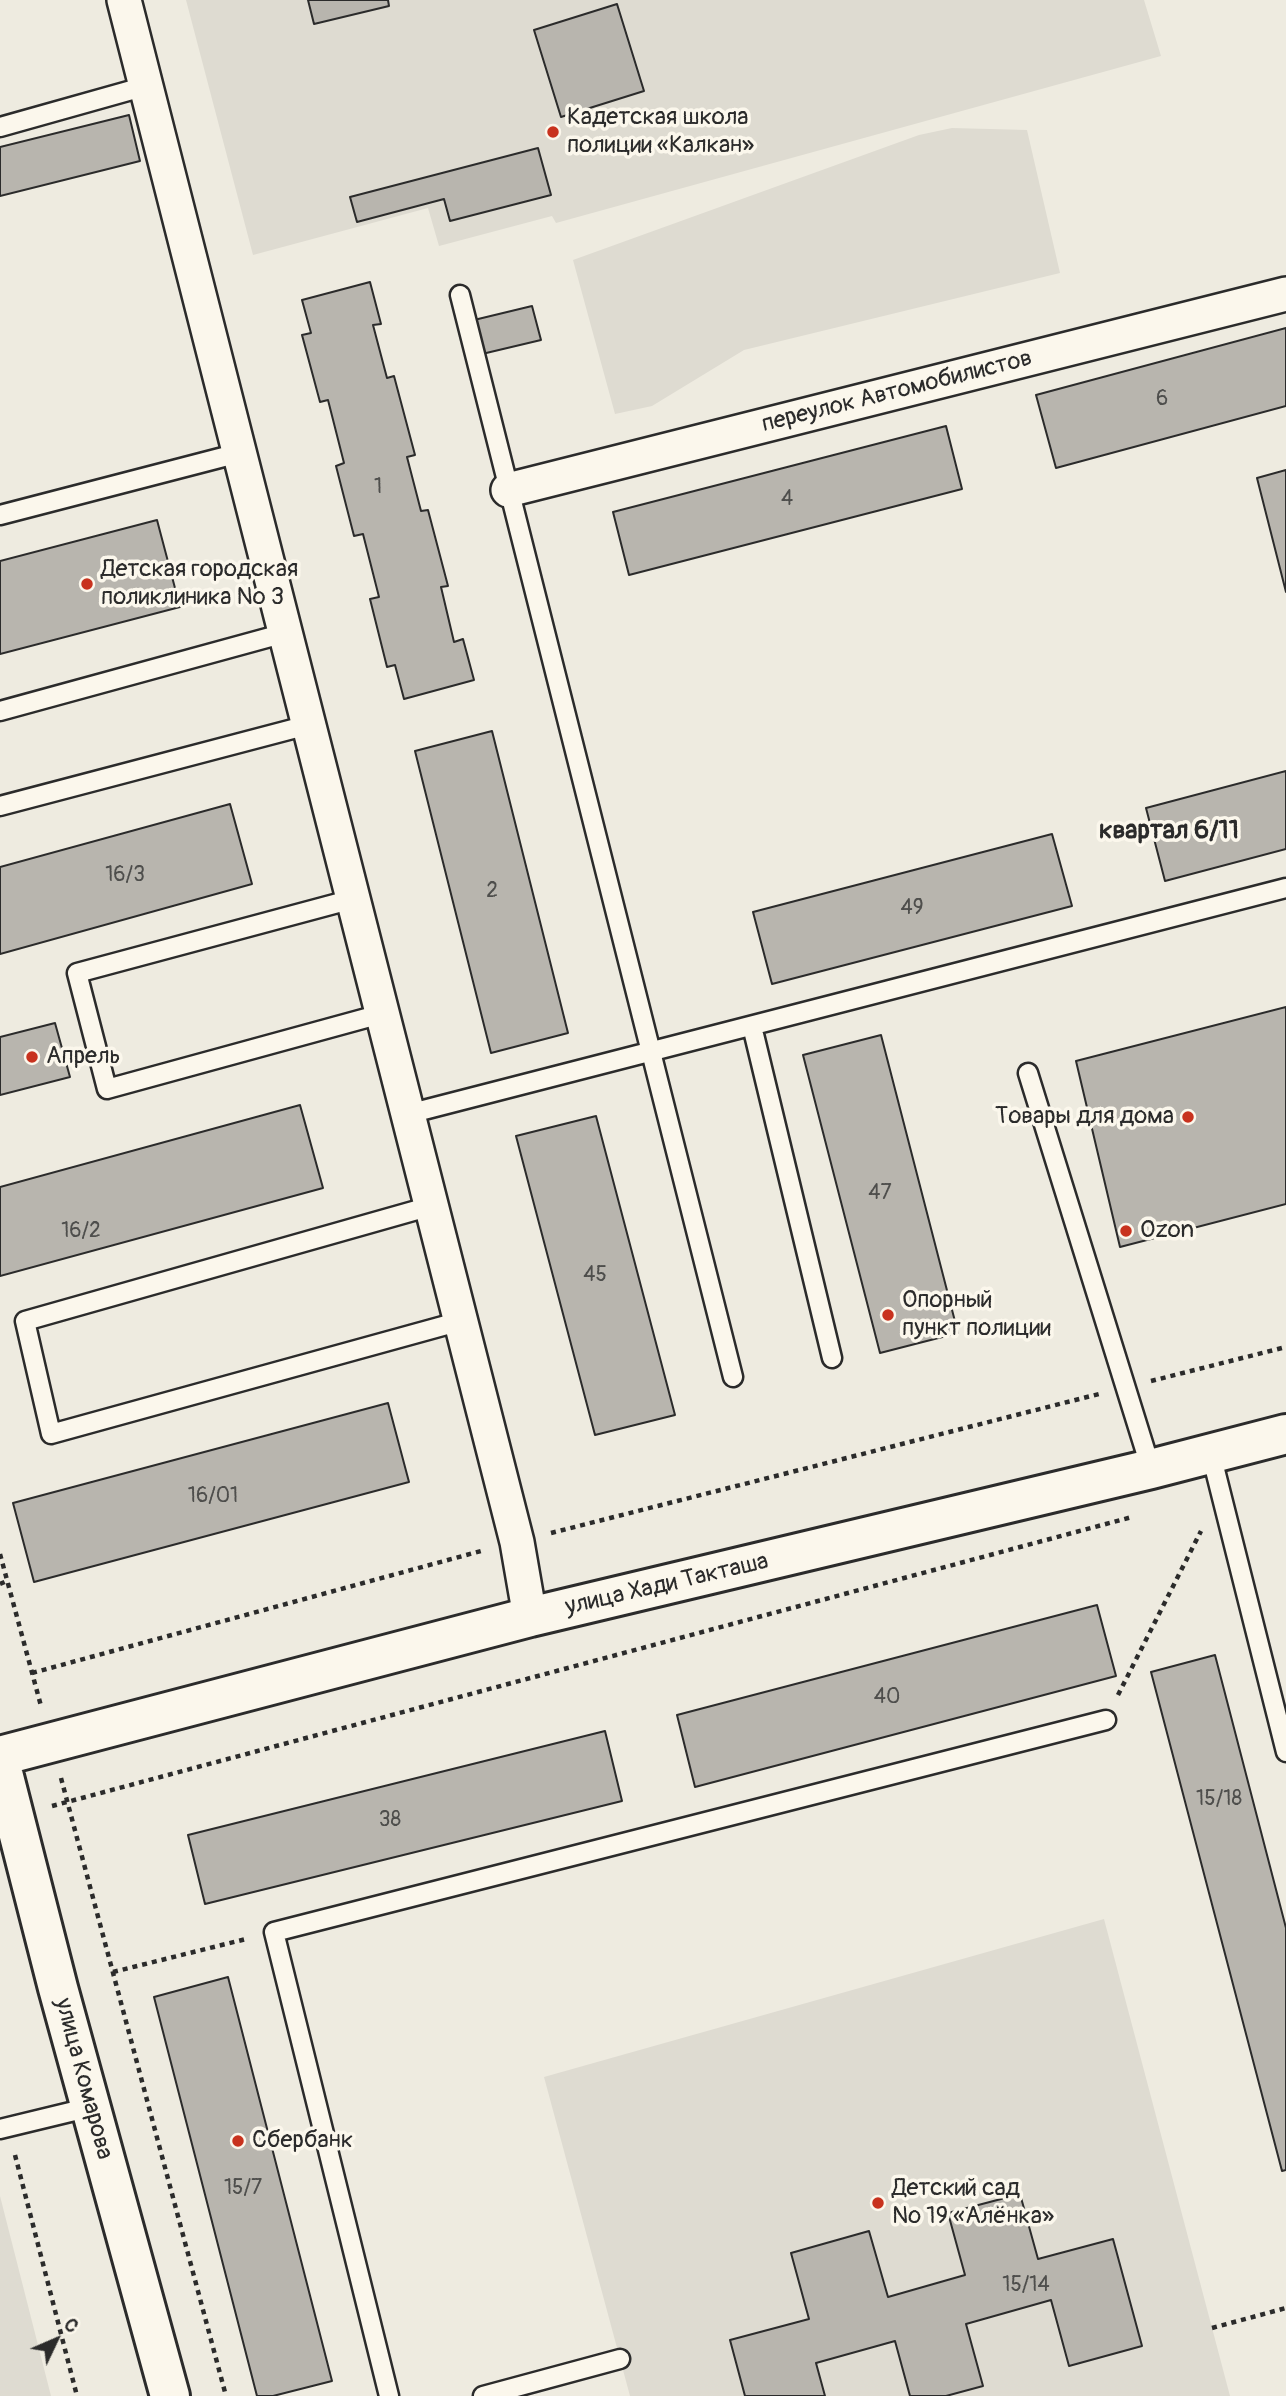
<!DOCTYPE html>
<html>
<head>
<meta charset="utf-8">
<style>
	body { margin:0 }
	#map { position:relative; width:1286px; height:2396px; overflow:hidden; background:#eeebe0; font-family:Pangolin,sans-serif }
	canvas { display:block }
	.north { position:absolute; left:21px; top:2305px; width:70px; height:70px; -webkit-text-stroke:5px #fbf7ec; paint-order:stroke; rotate:46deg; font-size:19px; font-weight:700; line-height:28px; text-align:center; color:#2b2b2b }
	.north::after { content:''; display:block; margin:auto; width:24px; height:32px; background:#2b2b2b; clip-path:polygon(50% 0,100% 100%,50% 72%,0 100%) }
</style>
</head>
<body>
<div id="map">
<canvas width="1286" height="2396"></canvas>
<div class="north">С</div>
</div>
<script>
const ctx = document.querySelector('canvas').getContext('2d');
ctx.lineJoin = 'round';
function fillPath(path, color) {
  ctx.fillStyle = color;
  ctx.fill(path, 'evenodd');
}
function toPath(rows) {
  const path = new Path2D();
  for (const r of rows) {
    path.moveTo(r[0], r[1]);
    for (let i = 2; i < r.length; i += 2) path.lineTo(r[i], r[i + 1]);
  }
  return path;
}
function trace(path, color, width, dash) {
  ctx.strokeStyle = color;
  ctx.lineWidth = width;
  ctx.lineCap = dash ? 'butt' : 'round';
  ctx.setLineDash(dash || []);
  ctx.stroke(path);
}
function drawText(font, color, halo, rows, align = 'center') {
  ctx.font = font + ' Pangolin,sans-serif';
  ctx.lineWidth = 7;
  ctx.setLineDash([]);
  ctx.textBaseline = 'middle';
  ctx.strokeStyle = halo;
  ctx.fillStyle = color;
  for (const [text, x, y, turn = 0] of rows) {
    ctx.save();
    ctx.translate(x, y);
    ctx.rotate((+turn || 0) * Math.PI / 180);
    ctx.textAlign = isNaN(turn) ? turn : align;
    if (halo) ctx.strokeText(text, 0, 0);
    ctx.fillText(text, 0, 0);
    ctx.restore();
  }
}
fillPath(toPath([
	[186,0,1144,0,1161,56,556,223,552,216,439,246,428,208,253,255],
	[952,128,1027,130,1060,273,744,350,652,406,615,414,573,260,919,135],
	[1104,1919,1230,2396,630,2396,544,2077],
	[0,2196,51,2396,0,2396]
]), '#dedbd1');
const building = toPath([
	[308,0,388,0,389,6,314,24,308,0],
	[617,4,644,91,561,117,534,30,617,4],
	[129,115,140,161,0,196,0,147,129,115],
	[538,148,551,195,450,221,444,199,357,222,350,197,538,148],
	[370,282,381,324,373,325,387,378,394,376,415,455,407,457,421,511,428,510,448,586,441,587,454,642,463,639,474,680,404,699,395,665,387,667,370,599,379,597,363,534,354,536,336,466,344,463,328,400,320,402,302,335,311,333,302,300,370,282],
	[532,306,541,340,482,354,474,320,532,306],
	[1286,328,1286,406,1056,468,1036,395,1286,328],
	[946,426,962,489,629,575,613,512,946,426],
	[1286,470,1286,592,1257,478,1286,470],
	[157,520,180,607,0,654,0,561,157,520],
	[492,731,568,1033,491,1053,415,751,492,731],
	[1286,771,1286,849,1165,881,1146,808,1286,771],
	[230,804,252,884,0,954,0,867,230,804],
	[1052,834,1072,906,772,984,753,912,1052,834],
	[1286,1007,1286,1204,1120,1247,1076,1061,1286,1007],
	[55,1023,70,1077,0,1095,0,1037,55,1023],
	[881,1035,958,1333,880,1353,803,1055,881,1035],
	[300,1105,323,1188,0,1276,0,1187,300,1105],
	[596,1116,675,1415,595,1435,516,1136,596,1116],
	[388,1403,409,1482,34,1582,13,1503,388,1403],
	[1097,1605,1116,1676,695,1787,677,1715,1097,1605],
	[1215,1655,1286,1928,1286,2170,1282,2171,1151,1672,1215,1655],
	[605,1731,622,1801,205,1904,188,1835,605,1731],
	[228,1977,332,2381,273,2396,257,2396,154,1997,228,1977],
	[1020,2194,1038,2259,1113,2239,1142,2346,1069,2366,1051,2300,966,2324,983,2386,946,2396,910,2396,895,2341,816,2363,825,2396,745,2396,730,2340,809,2319,791,2253,869,2231,888,2297,965,2275,948,2213,1020,2194]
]);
fillPath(building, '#b8b5ae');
trace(building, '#2b2b2b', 2);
const lane = toPath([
	[0,127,146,86],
	[460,295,733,1377],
	[0,515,239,453],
	[0,711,285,633],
	[0,806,308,725],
	[353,899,77,973,107,1089,381,1014],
	[752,1026,832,1358],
	[1028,1073,1151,1469],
	[408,1114,1286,888],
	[431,1206,25,1321,51,1434,461,1321],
	[1211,1454,1286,1752],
	[0,2129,91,2107],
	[389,2396,274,1932,1106,1720],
	[483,2396,620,2359]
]);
const street = toPath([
	[124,0,517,1542,530,1617],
	[508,490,1286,294]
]);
const secondary = toPath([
	[0,1756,530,1617,1151,1469,1286,1434],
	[0,1761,58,1988,170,2396]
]);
trace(lane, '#2b2b2b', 23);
trace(street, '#2b2b2b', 38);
trace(secondary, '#2b2b2b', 44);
trace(toPath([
	[1151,1381,1286,1347],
	[551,1533,1099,1394],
	[0,1554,41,1706],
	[0,1584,7,1581],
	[32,1673,481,1551],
	[1118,1695,1201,1531],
	[61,1778,226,2396],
	[52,1806,1132,1517],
	[113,1972,246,1939],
	[15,2155,77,2396],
	[1212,2328,1286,2308]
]), '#2b2b2b', 4.5, [5, 5]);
trace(lane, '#fbf7ec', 18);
trace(street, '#fbf7ec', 33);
trace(secondary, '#fbf7ec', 38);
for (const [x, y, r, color] of [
	[553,132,7,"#c8321e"],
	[87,584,7,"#c8321e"],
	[32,1057,7,"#c8321e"],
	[1188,1117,7,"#c8321e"],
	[1126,1231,7,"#c8321e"],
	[888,1315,7,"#c8321e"],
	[238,2141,7,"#c8321e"],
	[878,2203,7,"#c8321e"]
]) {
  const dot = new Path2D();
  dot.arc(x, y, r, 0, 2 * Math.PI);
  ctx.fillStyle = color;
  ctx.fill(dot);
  trace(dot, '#fbf7ec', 2.5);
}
drawText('21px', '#4e4e4c', null, [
	["6",1162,400],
	["1",378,488],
	["4",787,500],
	["16/3",125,876],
	["2",492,892],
	["49",912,909],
	["47",880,1194],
	["16/2",81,1232],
	["45",595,1276],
	["16/01",213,1497],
	["40",887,1698],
	["15/18",1219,1800],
	["38",390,1821],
	["15/7",243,2189],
	["15/14",1026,2286]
]);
drawText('24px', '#2b2b2b', '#fbf7ec', [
	["Кадетская школа",567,118],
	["полиции «Калкан»",567,146],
	["Детская городская",101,570],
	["поликлиника № 3",101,598],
	["Апрель",46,1057],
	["Товары для дома",1174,1117,"right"],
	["Ozon",1140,1231],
	["Опорный",902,1301],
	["пункт полиции",902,1329],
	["Сбербанк",252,2141],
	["Детский сад",892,2189],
	["№ 19 «Алёнка»",892,2217]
], 'left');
drawText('24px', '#2b2b2b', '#fbf7ec', [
	["переулок Автомобилистов",897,392,-14],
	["улица Хади Такташа",667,1585,-13],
	["улица Комарова",83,2079,75]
]);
drawText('bold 26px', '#2b2b2b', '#fbf7ec', [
	["квартал 6/11",1169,831]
]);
</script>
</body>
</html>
